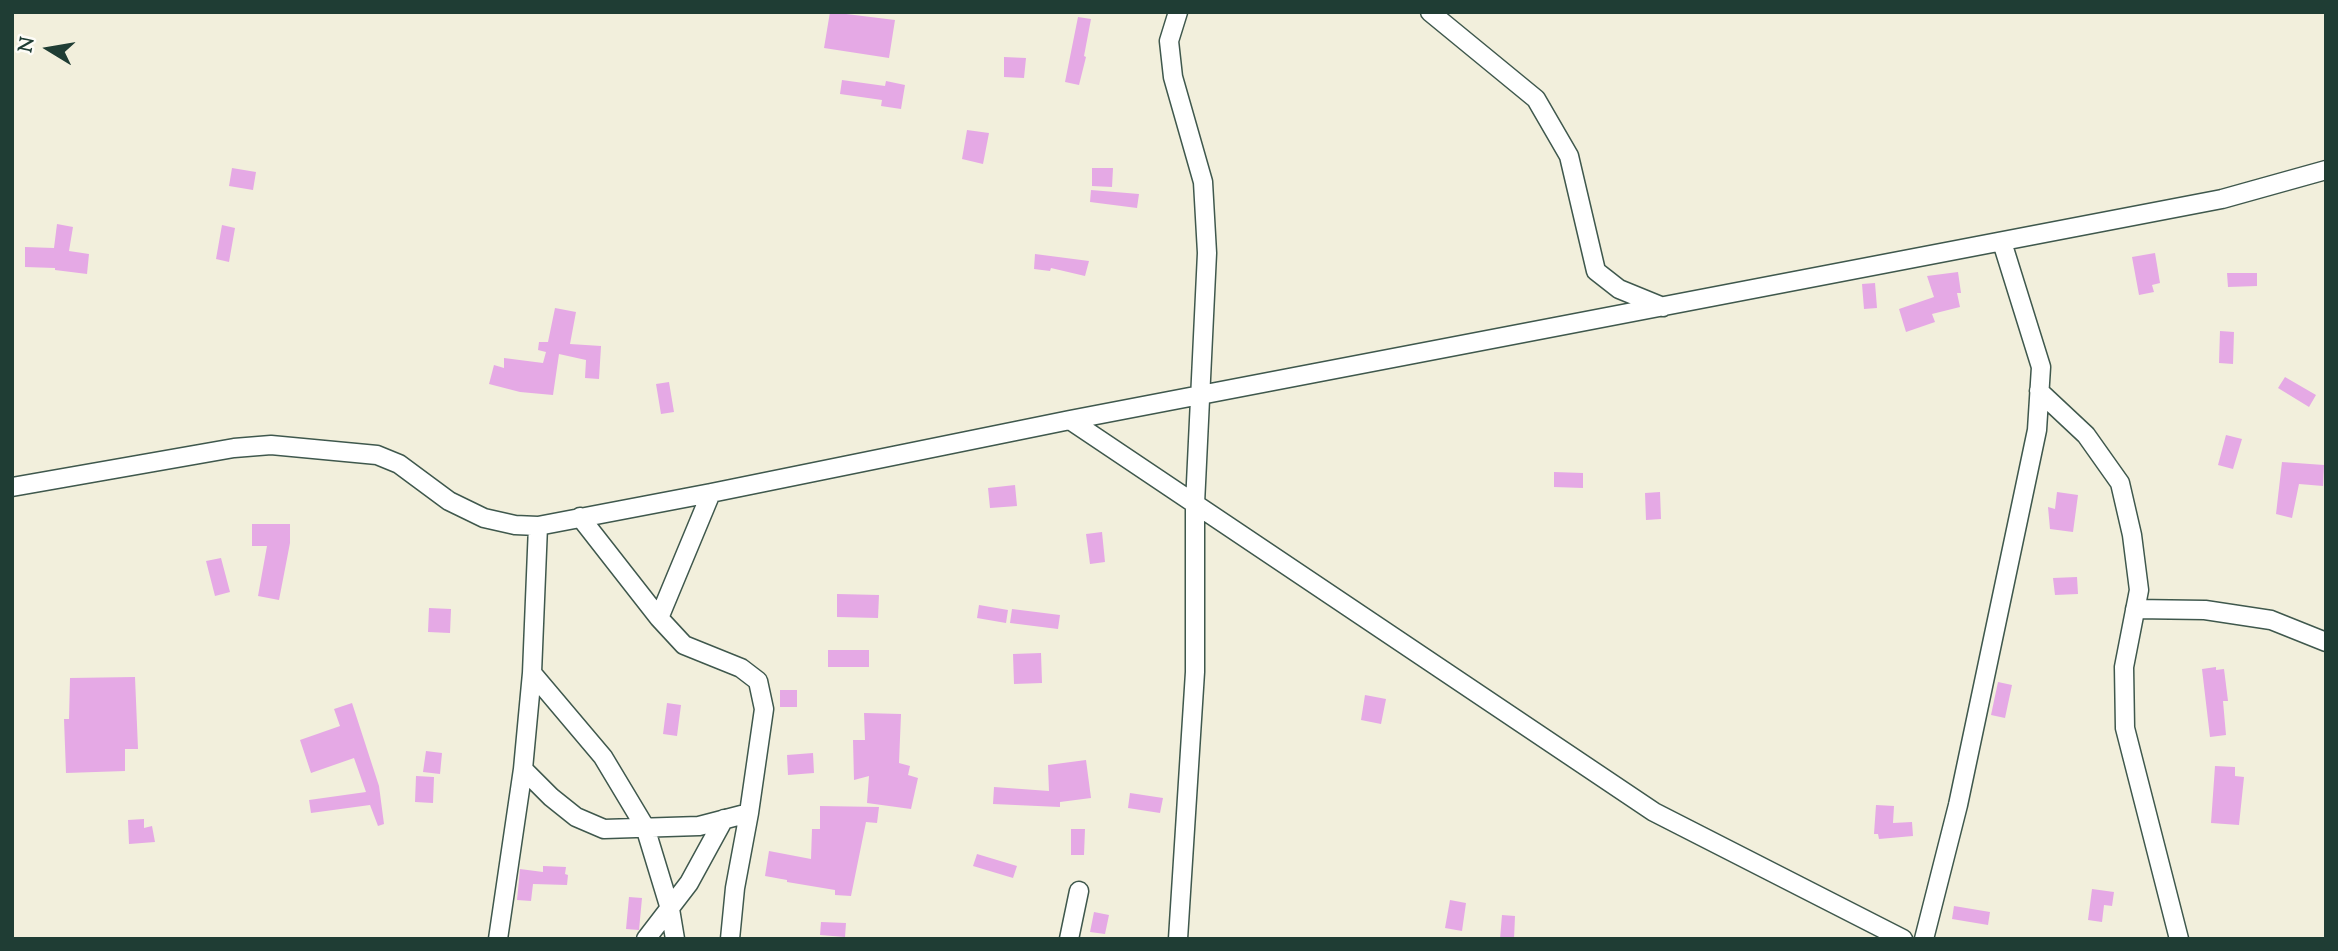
<!DOCTYPE html>
<html>
<head>
<meta charset="utf-8">
<style>
	body { margin:0 }
	#map { position:relative; width:2338px; height:951px; overflow:hidden; background:#f2efdc; font-family:"Sorts Mill Goudy",serif }
	canvas { display:block }
	.frame { position:absolute; inset:0; border:14px solid #1f3d34; pointer-events:none }
	.north { position:absolute; left:14px; top:14px; width:70px; height:70px; -webkit-text-stroke:5px #fdfcf7; paint-order:stroke; rotate:281deg; font-size:19px; font-weight:700; line-height:28px; text-align:center; color:#1f3d34 }
	.north::after { content:''; display:block; margin:auto; width:24px; height:32px; background:#1f3d34; clip-path:polygon(50% 0,100% 100%,50% 72%,0 100%) }
</style>
</head>
<body>
<div id="map">
<canvas width="2338" height="951"></canvas>
<div class="frame"></div>
<div class="north">N</div>
</div>
<script>
const ctx = document.querySelector('canvas').getContext('2d');
ctx.lineJoin = 'round';
function fillPath(path, color) {
  ctx.fillStyle = color;
  ctx.fill(path, 'evenodd');
}
function toPath(rows) {
  const path = new Path2D();
  for (const r of rows) {
    path.moveTo(r[0], r[1]);
    for (let i = 2; i < r.length; i += 2) path.lineTo(r[i], r[i + 1]);
  }
  return path;
}
function trace(path, color, width, dash) {
  ctx.strokeStyle = color;
  ctx.lineWidth = width;
  ctx.lineCap = dash ? 'butt' : 'round';
  ctx.setLineDash(dash || []);
  ctx.stroke(path);
}
fillPath(toPath([
	[830,12,895,20,889,58,824,48],
	[1078,17,1091,19,1084,56,1086,57,1079,85,1065,82],
	[1004,57,1026,58,1024,78,1004,77],
	[842,80,885,86,886,81,905,85,901,109,881,106,882,100,840,94],
	[967,130,989,133,983,164,962,159],
	[232,168,256,172,253,190,229,186],
	[1092,168,1113,168,1112,187,1092,186],
	[1091,190,1139,194,1137,208,1090,202],
	[57,224,73,227,69,251,89,254,87,274,55,270,55,268,25,267,25,247,54,248],
	[222,225,235,228,229,262,216,259],
	[2155,253,2160,283,2152,285,2154,292,2139,295,2132,257],
	[1035,254,1089,261,1085,276,1051,268,1050,271,1034,269],
	[1958,272,1961,293,1957,293,1960,307,1932,314,1935,322,1906,332,1899,309,1934,297,1927,276],
	[2227,273,2257,273,2257,286,2228,287],
	[1875,283,1877,308,1864,309,1862,284],
	[555,308,576,312,570,344,601,346,599,379,585,378,586,360,559,354,553,395,520,392,489,384,494,365,504,368,504,358,543,363,546,352,538,350,539,342,548,342],
	[2220,331,2234,332,2233,364,2219,363],
	[2285,377,2316,395,2309,407,2278,388],
	[669,382,674,412,661,414,656,384],
	[2226,435,2242,439,2233,469,2218,465],
	[2282,462,2324,465,2323,486,2299,484,2292,518,2276,514],
	[1554,472,1583,473,1583,488,1554,487],
	[1015,485,1017,506,990,508,988,488],
	[1660,492,1661,519,1646,520,1645,493],
	[2057,492,2078,495,2073,532,2050,529,2048,507,2055,509],
	[252,524,290,524,290,543,279,600,258,596,267,546,252,546],
	[1102,532,1105,562,1090,564,1086,534],
	[221,558,230,592,215,596,206,561],
	[2077,577,2078,594,2055,595,2053,578],
	[837,594,879,595,878,618,837,617],
	[979,605,1008,610,1006,623,977,618],
	[429,608,451,609,450,633,428,632],
	[1012,609,1060,615,1058,629,1010,623],
	[828,650,869,650,869,667,828,667],
	[1041,653,1042,683,1014,684,1013,654],
	[2216,667,2216,670,2224,669,2228,701,2223,701,2226,735,2210,737,2202,669],
	[135,677,138,749,125,749,125,771,66,773,64,719,69,719,70,678],
	[1998,682,2012,685,2005,718,1991,715],
	[780,690,797,690,797,707,780,707],
	[1365,695,1386,699,1381,724,1361,720],
	[352,703,379,786,384,824,378,826,370,805,311,813,309,800,366,792,354,758,311,773,300,740,340,726,334,709],
	[667,703,681,705,677,736,663,734],
	[864,713,901,714,899,763,910,766,908,775,918,778,911,809,867,803,869,776,854,780,853,740,865,740],
	[426,751,442,753,440,774,423,772],
	[813,753,814,773,788,775,787,755],
	[1086,760,1091,798,1060,802,1060,807,993,804,994,787,1049,791,1048,765],
	[2215,766,2235,767,2235,776,2244,777,2239,825,2211,823],
	[416,776,434,777,433,803,415,802],
	[1130,793,1163,798,1160,813,1128,808],
	[1876,805,1894,806,1893,823,1912,822,1913,836,1879,839,1878,834,1874,834],
	[820,806,879,807,877,823,866,822,851,896,835,895,835,890,787,882,787,880,765,876,769,851,811,859,812,829,820,829],
	[144,819,144,828,152,826,155,842,129,844,128,820],
	[1071,829,1085,829,1084,855,1071,855],
	[977,854,1017,866,1013,878,973,866],
	[543,866,566,867,565,874,568,875,567,885,533,884,531,901,517,900,520,869,543,872],
	[2092,889,2114,892,2112,906,2104,905,2102,922,2088,920],
	[629,897,642,898,639,930,626,929],
	[1450,900,1466,903,1462,931,1445,928],
	[1954,906,1990,912,1988,925,1952,919],
	[1094,912,1109,915,1105,934,1090,932],
	[1502,915,1515,916,1514,939,1500,939],
	[821,922,846,923,845,937,820,935]
]), '#e5a9e5');
const minor = toPath([
	[1178,12,1169,41,1173,77,1203,182,1207,253,1195,504,1195,672,1178,939],
	[1430,12,1536,99,1569,156,1596,271,1619,289,1663,307],
	[2039,391,2086,435,2120,483,2132,535,2139,590,2124,667,2125,728,2179,939],
	[1070,420,1654,812,1903,939],
	[12,487,234,448,271,445,377,455,399,464,449,501,484,518,515,525,538,526,711,493,1070,420,2222,199,2326,170],
	[711,493,659,618,684,645,741,668,758,681,764,709,749,813,735,888,730,939],
	[580,517,659,618],
	[2135,609,2205,610,2271,620,2326,642],
	[532,673,603,757,645,827,670,909,675,939],
	[523,769,551,797,576,817,604,829,699,826,749,813],
	[498,939,523,769,532,673,538,526],
	[646,939,689,883,724,819],
	[1069,939,1079,891],
	[1924,939,1958,805,2037,430,2041,367,2002,242]
]);
trace(minor, '#3f584d', 21);
trace(minor, '#fff', 18);
</script>
</body>
</html>
